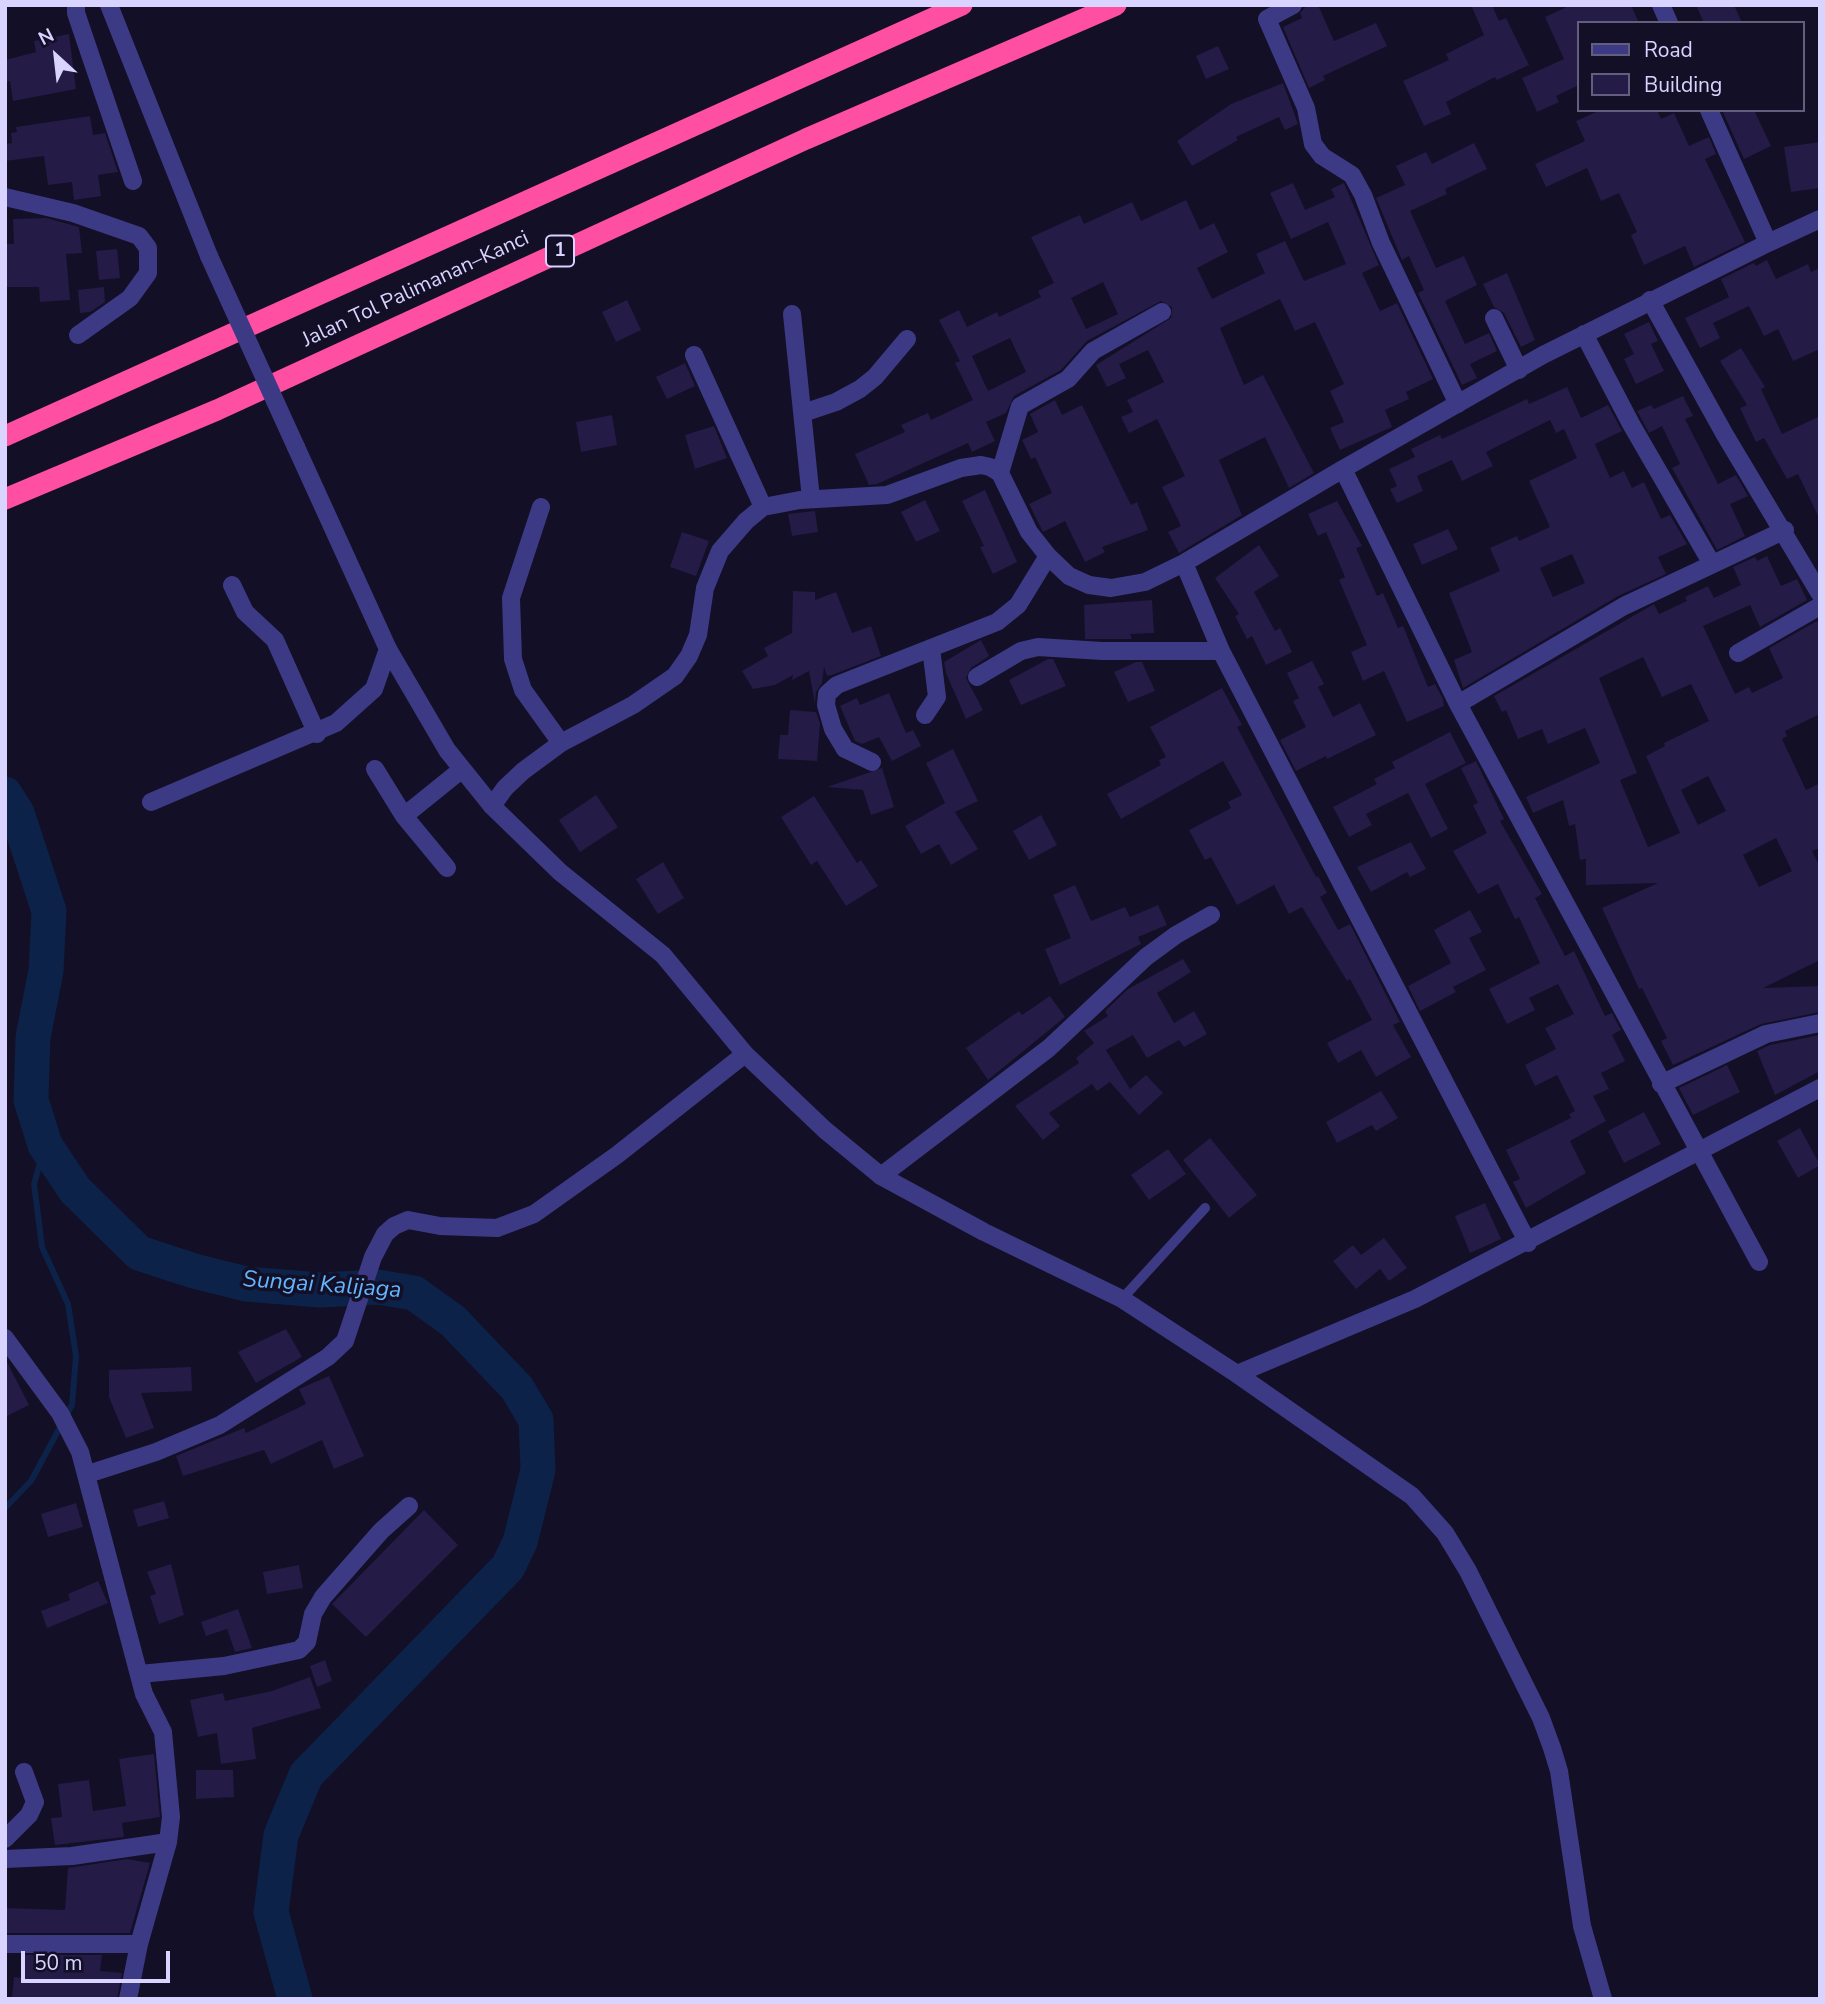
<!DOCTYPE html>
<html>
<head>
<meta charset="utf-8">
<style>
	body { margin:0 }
	#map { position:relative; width:1825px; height:2004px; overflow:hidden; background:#130f26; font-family:"Nunito Sans",sans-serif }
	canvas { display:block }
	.frame { position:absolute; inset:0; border:7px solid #d9d4ff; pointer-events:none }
	.legend { position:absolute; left:1577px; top:21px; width:228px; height:91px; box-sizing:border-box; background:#130f26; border:2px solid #625e7d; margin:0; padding:9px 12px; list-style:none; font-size:21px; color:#d9d4ff }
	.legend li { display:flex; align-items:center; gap:14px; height:35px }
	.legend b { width:35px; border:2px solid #625e7d }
	.north { position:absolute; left:21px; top:21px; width:70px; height:70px; -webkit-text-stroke:5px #130f26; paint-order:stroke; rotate:333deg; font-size:19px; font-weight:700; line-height:28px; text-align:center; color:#d9d4ff }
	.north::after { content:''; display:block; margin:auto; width:24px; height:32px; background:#d9d4ff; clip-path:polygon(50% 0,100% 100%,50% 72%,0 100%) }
	.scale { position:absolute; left:21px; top:1951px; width:149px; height:32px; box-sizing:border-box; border:4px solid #d9d4ff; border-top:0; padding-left:9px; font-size:21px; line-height:24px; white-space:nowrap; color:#d9d4ff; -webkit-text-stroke:5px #130f26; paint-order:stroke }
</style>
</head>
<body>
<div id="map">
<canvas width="1825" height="2004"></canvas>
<div class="frame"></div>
<ul class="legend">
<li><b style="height:9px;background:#3d3a85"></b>Road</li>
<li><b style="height:19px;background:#241b47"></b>Building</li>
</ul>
<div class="north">N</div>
<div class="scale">50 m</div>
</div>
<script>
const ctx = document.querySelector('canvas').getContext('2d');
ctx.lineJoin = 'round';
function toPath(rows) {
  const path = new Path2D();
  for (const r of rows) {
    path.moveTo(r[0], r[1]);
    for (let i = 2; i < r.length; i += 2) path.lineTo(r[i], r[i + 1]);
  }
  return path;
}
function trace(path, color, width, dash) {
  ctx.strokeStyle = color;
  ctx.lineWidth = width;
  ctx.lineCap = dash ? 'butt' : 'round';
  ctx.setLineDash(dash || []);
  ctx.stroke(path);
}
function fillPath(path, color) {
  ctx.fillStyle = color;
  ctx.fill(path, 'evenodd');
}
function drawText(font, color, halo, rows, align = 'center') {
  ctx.font = font + ' "Nunito Sans",sans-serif';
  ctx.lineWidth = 7;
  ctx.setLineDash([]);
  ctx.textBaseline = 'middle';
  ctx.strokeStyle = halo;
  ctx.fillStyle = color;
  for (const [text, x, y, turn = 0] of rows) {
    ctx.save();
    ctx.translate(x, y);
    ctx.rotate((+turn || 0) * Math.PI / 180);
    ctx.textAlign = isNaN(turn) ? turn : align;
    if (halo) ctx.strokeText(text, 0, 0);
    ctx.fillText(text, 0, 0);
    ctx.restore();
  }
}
trace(toPath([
	[5,1508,31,1481,72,1405,76,1356,68,1304,42,1247,34,1184,45,1145]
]), '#0c2248', 6);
trace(toPath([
	[5,794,17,813,49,911,46,971,33,1037,31,1100,45,1145,75,1190,139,1253,194,1271,246,1284,320,1290,377,1287,414,1293,453,1321,517,1388,536,1420,538,1470,520,1542,508,1567,306,1775,281,1835,271,1912,295,1999]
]), '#0c2248', 35);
fillPath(toPath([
	[1307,5,1318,5,1334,41,1376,23,1387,46,1323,76,1325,80,1309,88,1283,27,1302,18,1300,13],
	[1471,5,1492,5,1499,21,1506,18,1529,65,1497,80,1495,77,1446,102,1451,114,1424,126,1403,81,1449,60,1446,54,1484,35],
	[1571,5,1631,5,1639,23,1578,23,1578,90,1577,86,1556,96,1559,102,1537,112,1522,78,1564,59,1545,17],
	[1696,5,1734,5,1742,23,1704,23],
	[69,34,76,89,13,101,10,81,5,82,5,60,36,52,34,41],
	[1218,46,1229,69,1206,79,1196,56],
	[1283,83,1298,124,1285,130,1279,117,1236,137,1238,140,1192,166,1177,141,1231,104],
	[1601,110,1657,110,1661,119,1674,113,1689,146,1709,137,1716,154,1705,159,1745,242,1694,267,1685,246,1644,265,1631,235,1637,232,1619,193,1601,201,1587,168,1546,187,1535,164,1585,141,1576,121],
	[1722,110,1754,110,1771,146,1744,159],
	[90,116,93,135,105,133,118,172,98,175,101,196,74,200,72,182,48,185,44,156,5,161,5,144,12,143,11,133,17,132,16,127],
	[1820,142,1820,188,1791,192,1784,147],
	[1474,143,1487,169,1445,189,1447,194,1410,211,1436,268,1464,256,1477,285,1445,301,1465,344,1489,333,1497,351,1470,364,1477,378,1462,385,1418,293,1424,290,1409,256,1402,260,1376,198,1405,185,1396,166,1426,152,1432,164],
	[1293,183,1305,210,1335,197,1331,189,1344,183,1379,265,1362,273,1380,311,1397,303,1433,379,1406,392,1409,399,1385,410,1392,427,1340,450,1330,428,1344,422,1330,391,1344,384,1315,322,1295,331,1280,299,1220,328,1244,385,1263,375,1314,473,1289,488,1265,437,1219,460,1242,515,1179,553,1168,532,1181,526,1162,487,1185,476,1157,419,1129,433,1121,417,1133,412,1127,400,1164,382,1148,350,1119,364,1126,378,1107,387,1096,365,1171,318,1172,307,1161,301,1087,341,1061,370,1014,396,1006,413,986,422,995,441,972,452,968,443,877,484,869,485,855,454,905,432,901,425,928,413,931,420,973,400,955,363,960,361,939,320,959,310,967,327,997,312,999,317,1041,297,1038,291,1054,283,1031,237,1080,215,1084,224,1132,202,1141,221,1186,200,1200,230,1214,223,1228,252,1197,268,1212,299,1265,273,1256,254,1285,241,1304,281,1346,264,1328,222,1291,239,1270,193],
	[1103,282,1118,314,1086,329,1071,298],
	[1010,338,1026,372,988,391,972,356],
	[46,218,79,227,82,253,66,254,70,300,40,302,39,287,5,287,5,244,14,244,13,219],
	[117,249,120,278,99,280,96,251],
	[1767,260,1776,279,1808,264,1811,272,1820,268,1820,349,1793,361,1778,329,1764,336,1749,306,1713,323,1720,338,1700,348,1685,318,1729,297,1721,279,1754,263,1756,266],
	[1507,273,1535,340,1521,347,1504,313,1494,307,1483,284],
	[104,287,105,302,90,312,80,313,78,290],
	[627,300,641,330,616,342,602,312],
	[1649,322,1658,341,1651,344,1664,371,1636,384,1624,359,1634,354,1624,334],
	[1741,348,1765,387,1761,389,1782,434,1820,416,1820,520,1798,474,1787,479,1764,438,1756,442,1740,408,1747,405,1720,361],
	[685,363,695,386,667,399,656,377],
	[1567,387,1581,418,1608,405,1622,431,1595,444,1610,478,1624,471,1632,488,1644,482,1661,519,1670,515,1687,544,1658,557,1666,574,1618,596,1463,688,1454,660,1472,652,1449,593,1500,571,1490,548,1517,536,1519,541,1550,527,1529,481,1577,458,1564,429,1556,433,1550,420,1486,452,1493,466,1462,481,1452,460,1417,476,1423,491,1397,503,1390,489,1397,486,1389,469,1415,457,1411,449,1440,435,1442,439,1527,399,1529,404],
	[1572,554,1585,583,1553,597,1540,568],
	[1683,396,1693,416,1685,419,1718,484,1736,475,1748,496,1730,504,1745,536,1717,550,1672,468,1680,464,1662,426,1649,433,1637,411,1651,405,1654,409],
	[1055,400,1062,415,1082,405,1131,505,1137,502,1148,530,1102,547,1105,552,1085,562,1065,521,1043,532,1029,504,1052,493,1035,457,1031,459,1022,440,1038,432,1030,414],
	[612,415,617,445,581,452,576,422],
	[714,426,727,458,695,469,685,435],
	[985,490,1017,562,993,574,980,547,984,546,962,501],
	[925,500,940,531,916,542,901,512],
	[1337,501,1362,546,1356,548,1377,596,1383,593,1398,628,1403,626,1428,687,1435,684,1443,699,1444,706,1407,722,1384,671,1363,681,1351,652,1367,645,1339,580,1345,577,1326,532,1318,536,1308,514],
	[815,511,818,532,792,536,788,514],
	[1448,529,1458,549,1422,565,1413,544],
	[682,532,709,541,696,576,670,567],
	[1259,545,1279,576,1254,592,1275,631,1280,628,1292,652,1266,665,1252,636,1247,639,1235,616,1239,614,1215,578],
	[1767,556,1781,586,1797,579,1807,600,1760,627,1750,605,1703,626,1735,694,1749,687,1752,693,1783,678,1769,648,1817,621,1820,627,1820,714,1785,731,1787,736,1782,739,1806,790,1820,783,1820,848,1812,851,1820,867,1820,960,1763,988,1820,986,1820,1012,1761,1024,1673,1065,1661,1041,1667,1038,1642,988,1639,989,1602,908,1658,883,1586,885,1586,859,1580,860,1575,824,1569,826,1563,800,1533,813,1526,797,1600,763,1585,728,1548,744,1542,729,1518,739,1506,710,1502,712,1494,696,1654,604,1659,614,1687,601,1685,597,1708,586,1714,598,1741,585,1733,567,1755,557,1757,561],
	[1643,657,1662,697,1691,684,1709,721,1664,743,1665,746,1646,756,1680,833,1648,847,1620,780,1637,773,1599,678],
	[1708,776,1726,811,1698,825,1681,790],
	[1776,838,1792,871,1759,887,1743,855],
	[793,591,815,592,815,600,836,592,852,633,871,626,881,656,832,675,827,676,824,667,822,683,816,692,815,704,809,671,792,680,793,675,775,685,753,689,742,671,768,656,764,648,792,633],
	[1152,600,1154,633,1130,634,1132,639,1085,639,1084,605],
	[981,640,989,656,971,668,966,678,983,710,966,719,946,673,944,662],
	[1048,659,1053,659,1066,686,1021,705,1009,680],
	[1312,661,1324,684,1318,687,1333,717,1360,703,1376,735,1327,759,1326,756,1296,771,1280,740,1306,727,1293,701,1299,698,1287,673],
	[1136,662,1142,662,1155,691,1128,702,1114,672],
	[1222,688,1242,725,1237,727,1316,877,1318,876,1327,893,1320,897,1338,930,1350,924,1400,1022,1393,1025,1411,1057,1376,1077,1361,1050,1338,1063,1327,1043,1372,1020,1350,979,1347,981,1302,907,1289,914,1274,885,1237,905,1211,857,1205,860,1189,830,1231,808,1228,802,1242,795,1223,761,1121,819,1107,794,1161,765,1159,760,1166,757,1150,727],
	[889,693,906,733,913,730,921,746,892,761,879,737,862,744,855,741,840,706,857,698,860,705],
	[790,710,816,712,820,723,817,761,778,759,780,735,788,735],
	[1450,732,1466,763,1425,784,1448,829,1431,838,1408,793,1366,814,1372,825,1349,837,1333,807,1377,784,1374,779,1395,768,1392,762],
	[953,749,978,801,955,812,978,849,951,865,939,844,921,854,905,826,945,803,926,763],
	[1476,761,1504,819,1500,821,1542,894,1535,898,1565,956,1574,951,1605,1016,1612,1013,1621,1030,1612,1035,1625,1061,1601,1073,1609,1089,1593,1096,1606,1121,1570,1141,1586,1173,1526,1208,1513,1182,1520,1179,1506,1150,1571,1118,1569,1114,1575,1111,1557,1075,1535,1086,1525,1065,1556,1049,1545,1028,1574,1014,1558,984,1529,998,1535,1010,1507,1024,1489,989,1540,963,1519,917,1515,919,1498,884,1478,894,1453,851,1487,833,1473,805,1478,803,1461,768],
	[882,768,894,807,871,815,863,790,827,787],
	[596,795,618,827,580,852,559,820],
	[814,796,857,863,861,860,878,886,846,906,817,861,811,865,781,817],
	[1041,815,1057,845,1029,860,1013,831],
	[1411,842,1426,869,1410,877,1407,872,1371,892,1357,867],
	[663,862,684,898,658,914,636,879],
	[1075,885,1091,921,1125,907,1130,917,1158,905,1167,925,1138,937,1141,944,1060,985,1045,949,1071,938,1053,895],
	[1470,910,1482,932,1469,938,1486,970,1453,987,1456,992,1420,1011,1408,986,1451,963,1434,930],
	[1183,959,1191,972,1157,993,1174,1023,1194,1011,1207,1034,1184,1047,1179,1040,1147,1058,1133,1035,1106,1050,1130,1089,1146,1075,1163,1093,1139,1115,1110,1082,1097,1091,1092,1084,1049,1113,1060,1126,1043,1140,1015,1106,1079,1063,1076,1058,1094,1043,1084,1031,1108,1016,1105,1011,1128,989],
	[1050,996,1065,1017,988,1080,966,1048,1019,1011,1022,1015],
	[1820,1035,1820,1071,1775,1095,1757,1051,1770,1045],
	[1727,1065,1740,1092,1693,1115,1679,1088],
	[1381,1091,1398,1118,1376,1131,1372,1125,1337,1143,1326,1122],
	[1644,1112,1661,1144,1624,1163,1608,1131],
	[1800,1128,1820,1165,1798,1178,1777,1141],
	[1210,1138,1257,1195,1229,1218,1183,1160],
	[1168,1149,1186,1174,1149,1200,1131,1175],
	[1485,1203,1501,1239,1470,1253,1455,1216],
	[1384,1238,1407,1268,1389,1281,1380,1269,1356,1289,1333,1261,1353,1245,1361,1255],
	[286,1329,302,1357,256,1383,238,1352],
	[5,1358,29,1405,5,1417],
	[191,1367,192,1391,141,1393,154,1428,126,1438,109,1397,109,1370],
	[329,1376,364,1456,334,1469,322,1440,271,1464,264,1450,183,1476,176,1456,244,1428,246,1433,306,1404,299,1389],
	[164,1501,169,1518,138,1527,133,1510],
	[76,1503,83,1527,48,1537,41,1514],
	[424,1510,458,1545,366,1637,332,1604],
	[171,1564,184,1615,159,1624,150,1596,156,1594,147,1572],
	[299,1565,303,1588,267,1594,263,1572],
	[98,1581,108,1603,47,1628,41,1611,70,1600,68,1594],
	[238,1609,252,1648,235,1652,227,1629,206,1636,201,1622],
	[325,1660,332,1681,317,1687,310,1666],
	[310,1677,321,1708,252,1728,256,1759,221,1764,217,1733,198,1737,190,1700,223,1693,225,1701,272,1691],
	[154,1754,160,1817,122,1823,124,1837,55,1845,51,1818,62,1817,58,1784,89,1780,93,1811,126,1806,119,1759],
	[196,1770,233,1770,234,1797,196,1799],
	[127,1859,150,1863,130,1933,5,1933,5,1908,65,1910,68,1868],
	[25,1955,102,1955,100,1971,122,1973,117,1999,12,1997,14,1977,23,1978]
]), '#241b47');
trace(toPath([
	[1122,1299,1205,1208]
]), '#3d3a85', 10);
trace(toPath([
	[76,5,76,13,133,181],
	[1293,5,1267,19,1306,108,1313,144,1322,156,1352,175,1363,195,1381,243,1458,404],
	[1661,5,1669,23],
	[5,197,73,213,139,236,148,248,148,273,130,298,78,335],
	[1768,243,1820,219],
	[1650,300,1725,435,1820,594],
	[792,314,811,499],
	[1494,318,1519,370],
	[1584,334,1631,424,1712,564],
	[694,355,763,507],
	[803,413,836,402,860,389,875,377,907,339],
	[1343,469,1543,355,1768,243,1709,110],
	[1000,473,1020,406,1068,379,1093,351,1162,312],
	[541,507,511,598,513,659,523,690,561,743],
	[1184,563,1221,651,1528,1243],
	[232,585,245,612,275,640,317,734],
	[1738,653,1820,606],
	[977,677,1021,651,1038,647,1102,651,1221,651],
	[1458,704,1624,606,1785,530],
	[925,715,937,697,931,648],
	[872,762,845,749,833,729,826,705,827,694,837,685,997,622,1018,605,1048,556],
	[375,769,404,816],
	[151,802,336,723,374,689,388,649],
	[492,806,505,788,523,771,561,743,633,705,675,676,689,656,698,635,705,588,720,551,746,521,763,507,800,500,887,495,961,468,981,465,990,467,1000,473,1029,532,1048,556,1069,576,1089,585,1111,588,1145,582,1184,563,1343,469,1458,704,1759,1262],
	[447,868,404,816,461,770],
	[1661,1084,1766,1034,1820,1023],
	[881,1176,1049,1048,1146,957,1176,935,1211,915],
	[5,1338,60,1413,80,1452,144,1694,163,1732,171,1817,168,1842,139,1944,128,1999],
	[1237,1374,1412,1496,1445,1533,1468,1571,1541,1718,1552,1748,1559,1771,1582,1926,1603,1999],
	[1237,1374,1415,1299,1820,1088],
	[88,1474,156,1452,220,1425,328,1357,345,1341,373,1257,385,1234,394,1226,408,1220,440,1226,497,1228,534,1214,617,1155,745,1054],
	[140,1674,224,1666,299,1650,307,1642,313,1614,323,1597,381,1531,409,1506],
	[5,1839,29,1815,35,1802,24,1772],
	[5,1859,72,1856,168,1842],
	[5,1944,139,1944]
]), '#3d3a85', 18);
trace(toPath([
	[109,5,209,256],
	[296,447,388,649,447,750,492,806,560,872,663,955,745,1054,825,1130,881,1176,984,1232,1122,1299,1237,1374]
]), '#3d3a85', 18);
trace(toPath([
	[5,436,962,5],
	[5,499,217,410,806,139,1116,5]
]), '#ff4fa3', 21);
trace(toPath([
	[209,256,296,447]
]), '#3d3a85', 18);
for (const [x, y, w] of [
	[560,251,28]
]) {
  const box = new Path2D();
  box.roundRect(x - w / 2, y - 15.5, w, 31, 5);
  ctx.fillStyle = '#130f26';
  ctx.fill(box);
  trace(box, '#d9d4ff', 2);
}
drawText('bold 19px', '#d9d4ff', null, [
	["1",560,251]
]);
drawText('21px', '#d9d4ff', '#130f26', [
	["Jalan Tol Palimanan–Kanci",416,290,-25]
]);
drawText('italic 23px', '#62b6ff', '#130f26', [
	["Sungai Kalijaga",322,1286,4]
]);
</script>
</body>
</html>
